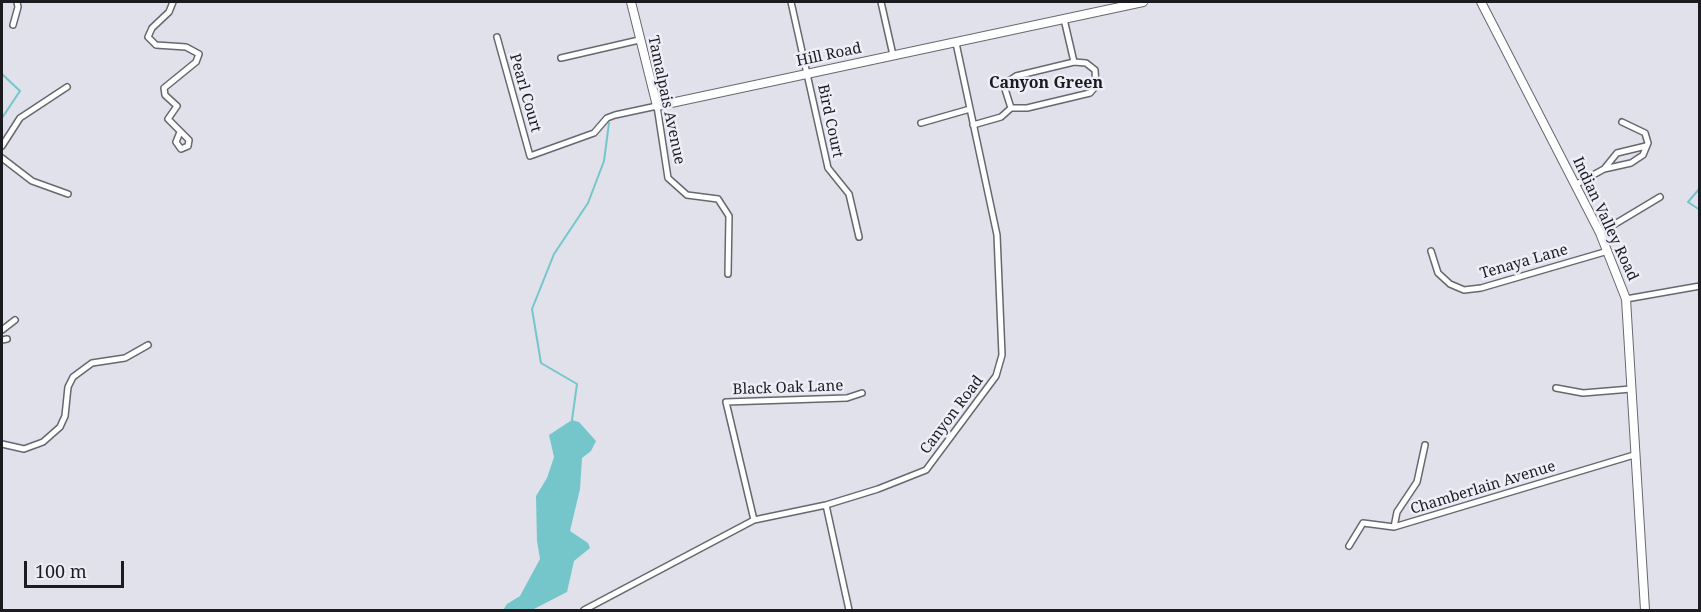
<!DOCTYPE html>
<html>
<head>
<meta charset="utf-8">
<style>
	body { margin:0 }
	#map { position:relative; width:1701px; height:612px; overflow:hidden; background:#e0e1ea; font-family:"Noto Serif",serif }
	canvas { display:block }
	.frame { position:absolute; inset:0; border:3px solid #1c1c20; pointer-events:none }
	.scale { position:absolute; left:24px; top:561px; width:100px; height:27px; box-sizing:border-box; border:3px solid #1c1c20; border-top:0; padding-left:8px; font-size:18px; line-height:21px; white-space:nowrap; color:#1c1c20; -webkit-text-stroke:4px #eeeef8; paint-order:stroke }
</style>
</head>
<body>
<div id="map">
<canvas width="1701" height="612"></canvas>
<div class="frame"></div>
<div class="scale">100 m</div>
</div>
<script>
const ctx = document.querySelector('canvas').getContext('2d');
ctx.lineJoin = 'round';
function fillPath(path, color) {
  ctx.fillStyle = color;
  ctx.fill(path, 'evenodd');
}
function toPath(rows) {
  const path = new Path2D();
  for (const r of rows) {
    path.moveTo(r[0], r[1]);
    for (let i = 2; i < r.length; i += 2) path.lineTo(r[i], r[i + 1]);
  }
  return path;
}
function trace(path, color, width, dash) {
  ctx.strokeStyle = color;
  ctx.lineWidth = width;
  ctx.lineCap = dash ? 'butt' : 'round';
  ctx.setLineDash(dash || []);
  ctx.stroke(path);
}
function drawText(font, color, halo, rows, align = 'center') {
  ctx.font = font + ' "Noto Serif",serif';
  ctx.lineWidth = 5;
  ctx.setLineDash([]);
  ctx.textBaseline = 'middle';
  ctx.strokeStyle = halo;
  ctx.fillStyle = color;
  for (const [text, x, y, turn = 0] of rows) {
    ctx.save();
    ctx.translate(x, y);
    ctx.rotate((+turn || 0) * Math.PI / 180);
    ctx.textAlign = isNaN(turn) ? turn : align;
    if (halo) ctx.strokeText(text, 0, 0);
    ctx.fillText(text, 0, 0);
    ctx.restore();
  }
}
fillPath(toPath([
	[572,420,579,422,596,441,591,451,582,458,580,489,570,531,588,543,590,548,574,561,567,592,532,610,503,610,507,604,520,596,540,559,537,541,536,496,547,478,554,457,549,435]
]), '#74c6cb');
trace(toPath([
	[2,74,20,91,2,118],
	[1700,188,1688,202,1700,210],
	[572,420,577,384,541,363,532,309,554,254,588,203,604,161,609,123]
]), '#74c6cb', 2);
const street = toPath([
	[173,2,169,12,152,28,148,37,156,45,186,47,199,54,196,62,164,88,165,95,177,106,168,119,189,140,188,146,181,149,176,142,180,132],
	[791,2,828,168,849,194,859,237],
	[881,2,893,55],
	[1064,19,1074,62],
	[13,25,18,7,17,2],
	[497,37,530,156,594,133,607,118,615,115,657,106,668,178,687,195,718,199,729,216,728,274],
	[561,58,639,40],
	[1074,62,1086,63,1095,70,1096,86,1090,93,1027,108,1011,108,1005,89,1010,80,1016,76,1074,62],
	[921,123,970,109],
	[973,125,1001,117,1011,108],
	[2,146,20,118,67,87],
	[2,158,32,181,68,194],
	[1604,169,1617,153,1646,146],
	[1575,185,1604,169,1631,163,1643,155,1648,143,1645,133,1622,122],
	[1600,233,1660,197],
	[1431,251,1438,273,1450,284,1464,290,1481,288,1608,251],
	[1626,299,1700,286],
	[2,330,15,320],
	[2,340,7,339],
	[1556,388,1583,393,1631,389],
	[2,444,24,449,43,442,60,427,65,416,68,387,73,377,92,363,125,358,148,345],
	[826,505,849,610],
	[754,520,726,402,847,398,862,393],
	[1394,527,1397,512,1417,482,1425,445],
	[1349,546,1363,523,1394,527,1634,455],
	[584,610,754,520,826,505,878,489,926,470,996,376,1002,355,997,235,956,43]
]);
const secondary = toPath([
	[631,2,657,106,1143,2],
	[1481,2,1600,233,1626,299,1645,610]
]);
trace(street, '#67676f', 8);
trace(secondary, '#67676f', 10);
trace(street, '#fff', 5);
trace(secondary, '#fff', 8);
drawText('15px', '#1c1c20', '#eeeef8', [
	["Hill Road",829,55,-12],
	["Pearl Court",525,93,74],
	["Tamalpais Avenue",666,100,78],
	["Bird Court",830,121,78],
	["Indian Valley Road",1605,219,65],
	["Tenaya Lane",1524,262,-16],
	["Black Oak Lane",788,388,-2],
	["Canyon Road",952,415,-53],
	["Chamberlain Avenue",1483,488,-17]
]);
drawText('bold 16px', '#1c1c20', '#eeeef8', [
	["Canyon Green",1046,83]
]);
</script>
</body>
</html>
